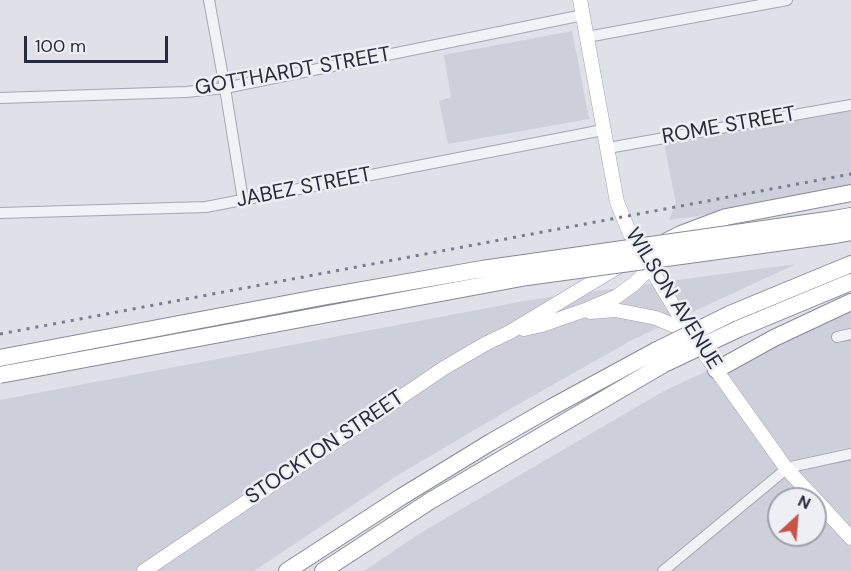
<!DOCTYPE html>
<html>
<head>
<meta charset="utf-8">
<style>
	body { margin:0 }
	#map { position:relative; width:851px; height:571px; overflow:hidden; background:#dfe0e8; font-family:"DM Sans",sans-serif }
	canvas { display:block }
	.north { position:absolute; left:767px; top:487px; width:60px; height:60px; box-sizing:border-box; background:#eeeff5; border:2px solid #9fa1ac; border-radius:50%; rotate:26deg; font-size:16px; font-weight:700; line-height:24px; text-align:center; color:#282b3e }
	.north::after { content:''; display:block; margin:auto; width:21px; height:27px; background:#c95548; clip-path:polygon(50% 0,100% 100%,50% 72%,0 100%) }
	.scale { position:absolute; left:24px; top:36px; width:144px; height:27px; box-sizing:border-box; border:3px solid #282b3e; border-top:0; padding-left:8px; font-size:18px; line-height:21px; white-space:nowrap; color:#282b3e; -webkit-text-stroke:4px #eeeff5; paint-order:stroke }
</style>
</head>
<body>
<div id="map">
<canvas width="851" height="571"></canvas>
<div class="north">N</div>
<div class="scale">100 m</div>
</div>
<script>
const ctx = document.querySelector('canvas').getContext('2d');
ctx.lineJoin = 'round';
function fillPath(path, color) {
  ctx.fillStyle = color;
  ctx.fill(path, 'evenodd');
}
function toPath(rows) {
  const path = new Path2D();
  for (const r of rows) {
    path.moveTo(r[0], r[1]);
    for (let i = 2; i < r.length; i += 2) path.lineTo(r[i], r[i + 1]);
  }
  return path;
}
function trace(path, color, width, dash) {
  ctx.strokeStyle = color;
  ctx.lineWidth = width;
  ctx.lineCap = dash ? 'butt' : 'round';
  ctx.setLineDash(dash || []);
  ctx.stroke(path);
}
function drawText(font, color, halo, rows, align = 'center') {
  ctx.font = font + ' "DM Sans",sans-serif';
  ctx.lineWidth = 5;
  ctx.setLineDash([]);
  ctx.textBaseline = 'middle';
  ctx.strokeStyle = halo;
  ctx.fillStyle = color;
  for (const [text, x, y, turn = 0] of rows) {
    ctx.save();
    ctx.translate(x, y);
    ctx.rotate((+turn || 0) * Math.PI / 180);
    ctx.textAlign = isNaN(turn) ? turn : align;
    if (halo) ctx.strokeText(text, 0, 0);
    ctx.fillText(text, 0, 0);
    ctx.restore();
  }
}
fillPath(toPath([
	[572,31,589,119,448,144,439,101,451,97,444,55],
	[851,108,851,194,669,220,676,204,664,143],
	[796,264,632,340,517,405,398,475,254,571,0,571,0,400,530,300],
	[851,308,851,571,364,571,422,532,664,391,805,325],
	[779,499,815,499,815,535,779,535]
]), '#cdcfda');
const minor = toPath([
	[209,0,225,88,243,200],
	[587,37,787,0],
	[0,98,186,92,225,88,583,15],
	[608,148,851,105],
	[0,213,206,207,603,130],
	[837,337,851,334],
	[663,571,785,470,786,468,851,454]
]);
const major = toPath([
	[580,0,617,202,630,234,689,332,786,468,815,499],
	[590,312,615,310,641,315,656,318,689,332],
	[524,329,542,325,588,309,616,297,635,283,650,268],
	[815,499,851,538],
	[144,571,444,368,485,344,510,332,621,265]
]);
const highway = toPath([
	[834,219,851,216],
	[835,235,851,232],
	[667,241,681,234,726,217,851,193],
	[730,314,851,264],
	[738,329,851,282],
	[716,370,774,338,851,302],
	[287,571,401,497,491,442,552,407,657,350],
	[323,571,430,501,664,364]
]);
trace(minor, '#a4a6b2', 12);
trace(major, '#9fa2b3', 15);
trace(highway, '#878a9e', 18);
trace(minor, '#f1f2f6', 10);
trace(major, '#fff', 14);
trace(highway, '#fff', 16);
trace(toPath([
	[0,334,851,174]
]), '#797c91', 3, [3, 6]);
const highwayBridge = toPath([
	[657,350,730,314],
	[0,358,322,297,482,269,834,219],
	[664,364,738,329],
	[0,375,527,277,835,235]
]);
trace(highwayBridge, '#878a9e', 18, []);
trace(highwayBridge, '#fff', 16);
drawText('21px', '#282b3e', '#eeeff5', [
	["GOTTHARDT STREET",293,72,-10],
	["ROME STREET",729,126,-10],
	["JABEZ STREET",304,188,-11],
	["WILSON AVENUE",673,299,58],
	["STOCKTON STREET",325,448,-34]
]);
</script>
</body>
</html>
